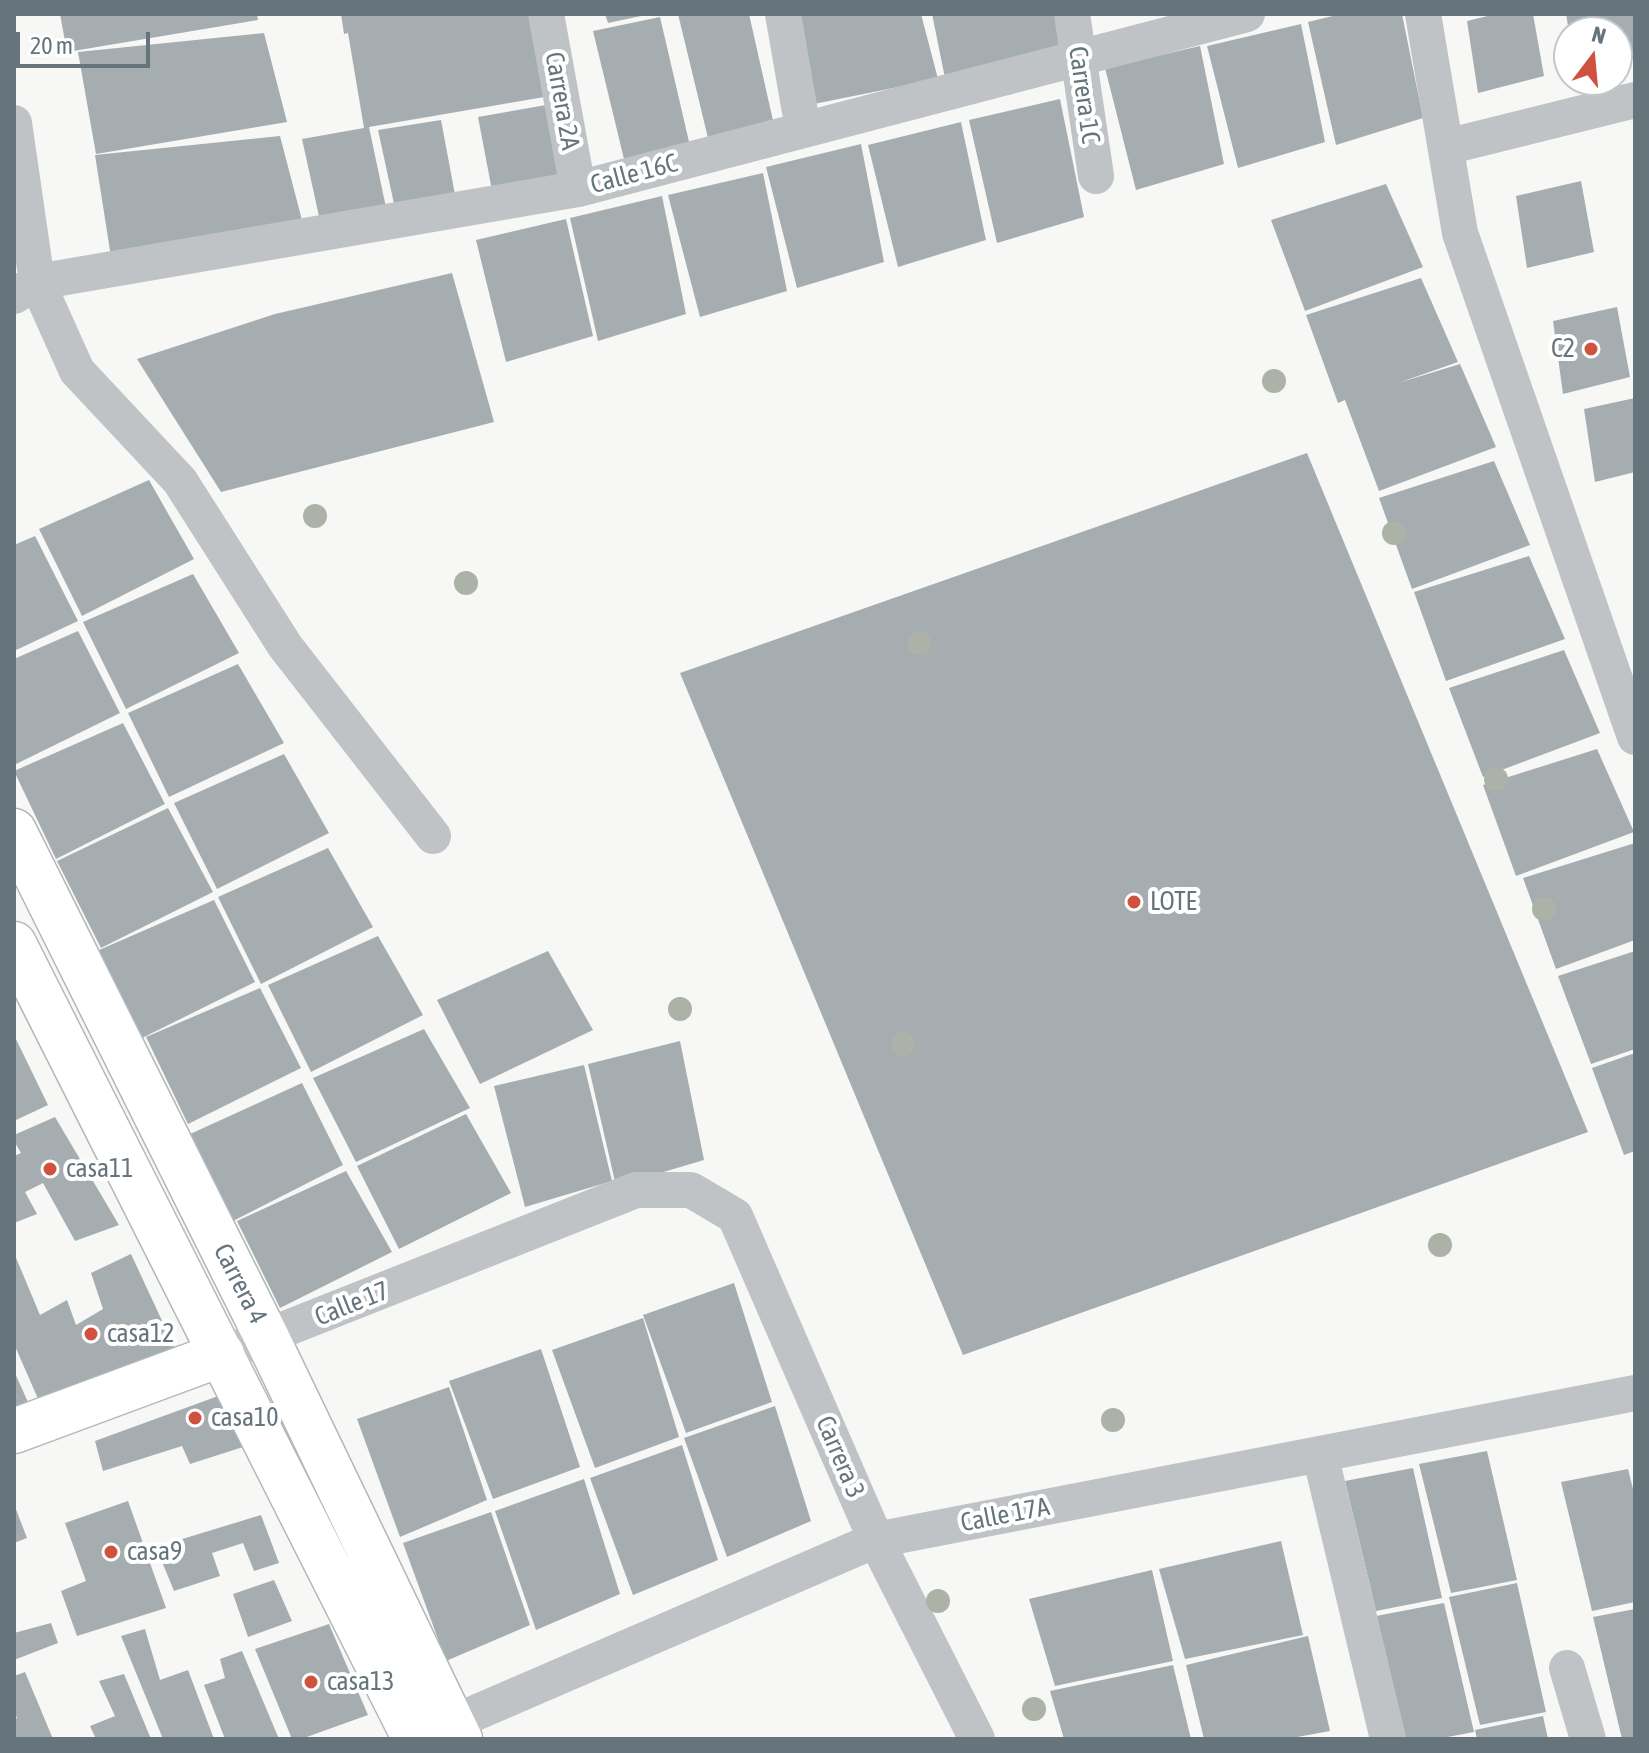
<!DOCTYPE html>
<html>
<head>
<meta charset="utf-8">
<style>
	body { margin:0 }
	#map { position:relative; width:1649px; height:1753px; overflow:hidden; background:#f7f7f5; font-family:"Asap Condensed",sans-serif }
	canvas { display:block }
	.frame { position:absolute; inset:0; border:16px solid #66757c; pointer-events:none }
	.north { position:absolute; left:1553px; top:16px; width:80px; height:80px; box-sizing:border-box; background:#fff; border:2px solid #c2c8cb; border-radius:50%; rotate:16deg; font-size:22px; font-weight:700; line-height:32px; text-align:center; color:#66757c }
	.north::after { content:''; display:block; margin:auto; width:28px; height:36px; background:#cf523e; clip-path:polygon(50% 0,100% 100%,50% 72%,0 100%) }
	.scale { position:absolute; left:16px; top:32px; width:134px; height:36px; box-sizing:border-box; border:4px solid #66757c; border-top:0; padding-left:10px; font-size:24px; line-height:28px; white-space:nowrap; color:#66757c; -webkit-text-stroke:6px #fff; paint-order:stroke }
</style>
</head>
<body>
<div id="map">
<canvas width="1649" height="1753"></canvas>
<div class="frame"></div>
<div class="north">N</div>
<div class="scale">20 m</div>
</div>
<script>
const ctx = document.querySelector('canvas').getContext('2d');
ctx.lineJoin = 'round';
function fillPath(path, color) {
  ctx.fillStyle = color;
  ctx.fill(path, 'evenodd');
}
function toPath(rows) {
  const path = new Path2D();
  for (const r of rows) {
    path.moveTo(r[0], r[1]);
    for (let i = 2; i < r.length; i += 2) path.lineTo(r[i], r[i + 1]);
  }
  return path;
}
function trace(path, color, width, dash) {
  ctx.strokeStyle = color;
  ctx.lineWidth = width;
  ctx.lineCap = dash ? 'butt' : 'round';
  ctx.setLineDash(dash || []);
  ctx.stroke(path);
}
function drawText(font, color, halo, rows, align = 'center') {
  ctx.font = font + ' "Asap Condensed",sans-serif';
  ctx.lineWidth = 8;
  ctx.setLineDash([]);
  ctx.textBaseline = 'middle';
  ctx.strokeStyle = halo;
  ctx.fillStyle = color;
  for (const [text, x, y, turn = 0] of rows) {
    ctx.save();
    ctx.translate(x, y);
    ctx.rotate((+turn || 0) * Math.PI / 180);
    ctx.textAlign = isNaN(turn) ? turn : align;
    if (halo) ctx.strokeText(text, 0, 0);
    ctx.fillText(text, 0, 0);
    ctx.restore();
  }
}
fillPath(toPath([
	[60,14,257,14,258,20,67,52],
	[341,14,534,14,556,95,369,127,388,217,322,230,302,139,364,128,348,33,344,34],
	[605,14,646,14,646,15,608,23],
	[678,14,749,14,774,125,708,138],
	[797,14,921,14,938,79,814,104],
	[932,14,1058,14,1068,54,945,78],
	[1341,14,1402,14,1423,118,1336,145,1308,22],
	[1496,14,1533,14,1544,76,1478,93,1467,21],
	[1566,14,1634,14,1635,58,1617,63,1617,32,1569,32],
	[660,17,690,146,624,159,593,31],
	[1301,24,1325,142,1238,168,1207,46],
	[264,33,287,122,96,154,78,52],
	[1200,46,1224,164,1136,190,1105,68],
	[1060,99,1084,217,997,243,969,120],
	[546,105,567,187,493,196,478,117],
	[441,120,456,200,396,213,378,130],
	[961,122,986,240,898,267,868,145],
	[280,136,303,224,111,257,95,155],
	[861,144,884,262,797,288,766,167],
	[763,173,787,291,700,317,668,195],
	[1581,181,1594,252,1527,268,1516,196],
	[1386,184,1423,267,1305,311,1271,220],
	[662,196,686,314,598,341,570,218],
	[566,219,593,336,506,362,476,240],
	[452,273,494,422,221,492,137,359,275,314],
	[1421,278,1458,362,1398,383,1460,364,1496,447,1379,491,1345,400,1338,403,1306,315],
	[1617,307,1630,377,1563,394,1553,321],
	[1635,398,1635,472,1595,482,1584,409],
	[1307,453,1588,1132,963,1355,680,673],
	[1494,461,1530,545,1412,589,1379,498],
	[149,480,194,559,82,616,39,529],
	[35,536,78,621,14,651,14,545],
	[1529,556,1565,639,1446,681,1414,592],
	[193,574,239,653,126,709,83,622],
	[78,631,120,713,14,765,14,659],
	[1564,650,1600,733,1483,777,1449,688],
	[238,664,284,743,169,797,128,713],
	[123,723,165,804,56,859,14,771],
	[1597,749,1634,832,1516,876,1483,785],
	[284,754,329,833,217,889,174,803],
	[168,808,213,892,101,948,57,861],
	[1635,843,1635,940,1556,969,1523,878],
	[328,848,373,927,261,984,218,897],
	[214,900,255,982,142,1038,99,950],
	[378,936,423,1015,311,1072,268,985],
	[548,951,593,1030,480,1084,437,1000],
	[1635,951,1635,1049,1591,1064,1558,976],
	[260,988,301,1068,188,1124,146,1037],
	[424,1029,470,1108,356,1162,313,1078],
	[14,1035,48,1105,14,1121],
	[680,1041,704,1160,616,1186,588,1064],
	[1635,1053,1635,1151,1624,1155,1592,1068],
	[584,1065,612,1181,525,1207,494,1086],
	[302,1083,343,1165,231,1222,188,1135],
	[466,1114,511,1193,399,1249,357,1166],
	[55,1117,119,1225,75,1241,43,1183,25,1192,37,1214,14,1223,14,1156,21,1153,14,1141,14,1135],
	[346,1171,392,1252,280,1308,237,1221],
	[14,1253,40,1315,67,1300,76,1325,103,1309,91,1273,131,1254,178,1355,39,1401,14,1344],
	[734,1283,772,1402,686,1433,643,1315],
	[643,1318,679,1437,595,1468,552,1350],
	[541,1349,580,1467,493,1499,449,1381],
	[14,1371,32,1411,14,1417],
	[449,1387,487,1500,400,1537,357,1419],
	[221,1395,243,1447,190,1464,182,1446,103,1471,95,1441],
	[775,1406,811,1521,727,1557,684,1438],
	[682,1445,718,1560,633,1595,590,1478],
	[1487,1451,1517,1580,1451,1593,1419,1464],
	[1413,1468,1442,1598,1376,1611,1345,1481],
	[1628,1469,1635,1497,1635,1602,1592,1611,1561,1482],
	[584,1479,620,1594,536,1630,495,1511],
	[128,1501,166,1608,77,1636,61,1591,86,1581,65,1523],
	[14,1504,27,1538,14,1543],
	[491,1512,530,1625,446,1661,403,1543],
	[261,1515,279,1563,254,1571,243,1543,212,1553,220,1576,174,1591,156,1547],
	[1281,1541,1303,1635,1185,1659,1159,1569],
	[1152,1570,1173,1661,1055,1686,1029,1599],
	[274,1580,292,1621,248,1637,233,1594],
	[1517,1583,1546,1712,1480,1725,1449,1597],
	[1444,1603,1474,1732,1437,1739,1406,1739,1376,1616],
	[1635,1609,1635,1739,1622,1739,1593,1617],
	[51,1623,58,1643,14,1660,14,1633],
	[329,1624,368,1715,301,1739,292,1739,255,1649],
	[145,1629,160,1680,188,1670,214,1739,163,1739,121,1636],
	[1308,1636,1330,1731,1286,1739,1204,1739,1186,1665],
	[242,1651,279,1739,225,1739,204,1685,225,1678,220,1659],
	[1173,1665,1191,1739,1064,1739,1050,1691],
	[25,1672,53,1739,14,1739,14,1720,17,1718,14,1711,14,1676],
	[124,1674,151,1739,96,1739,90,1726,115,1716,99,1681],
	[1543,1716,1548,1739,1477,1739,1475,1730]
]), '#a5adb1');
const secondary = toPath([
	[14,831,267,1338,460,1739],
	[14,944,415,1739],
	[14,1431,222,1354]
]);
trace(secondary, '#b2b7ba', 47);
trace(toPath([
	[546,14,578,189],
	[783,14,803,129],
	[1072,14,1096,176],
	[1423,14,1460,233,1635,737],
	[14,123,37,282,77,371,180,481,285,646,433,836],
	[1446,147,1635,100],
	[14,296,37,282,578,189,1247,14],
	[222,1354,636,1190,691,1190,735,1216,876,1540,977,1739],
	[1320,1454,1388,1739],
	[1567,1668,1588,1739],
	[426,1732,452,1723,876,1540,1635,1393]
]), '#bfc3c6', 36);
trace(secondary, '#fff', 44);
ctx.fillStyle = '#acb2a7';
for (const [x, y] of [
	[1274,381],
	[315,516],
	[1394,533],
	[466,583],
	[919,643],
	[1496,779],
	[1544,909],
	[680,1009],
	[903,1044],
	[1440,1245],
	[1113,1420],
	[938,1601],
	[1034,1709]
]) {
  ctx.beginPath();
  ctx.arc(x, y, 12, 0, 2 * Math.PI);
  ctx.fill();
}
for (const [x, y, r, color] of [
	[1591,349,8,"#cf523e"],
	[1134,902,8,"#cf523e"],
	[50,1169,8,"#cf523e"],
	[91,1334,8,"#cf523e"],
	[195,1418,8,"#cf523e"],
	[111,1552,8,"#cf523e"],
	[311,1682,8,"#cf523e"]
]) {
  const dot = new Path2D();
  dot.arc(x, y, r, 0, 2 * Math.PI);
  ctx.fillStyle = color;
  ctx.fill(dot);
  trace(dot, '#fff', 3);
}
drawText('26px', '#66757c', '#fff', [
	["Carrera 1C",1084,95,82],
	["Carrera 2A",562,101,80],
	["Calle 16C",634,174,-15],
	["Carrera 4",240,1284,63],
	["Calle 17",352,1304,-22],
	["Carrera 3",840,1457,67],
	["Calle 17A",1005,1515,-11]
]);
drawText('26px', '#66757c', '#fff', [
	["C2",1575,349,"right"],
	["LOTE",1150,902],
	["casa11",66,1169],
	["casa12",107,1334],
	["casa10",211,1418],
	["casa9",127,1552],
	["casa13",327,1682]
], 'left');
</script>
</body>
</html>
